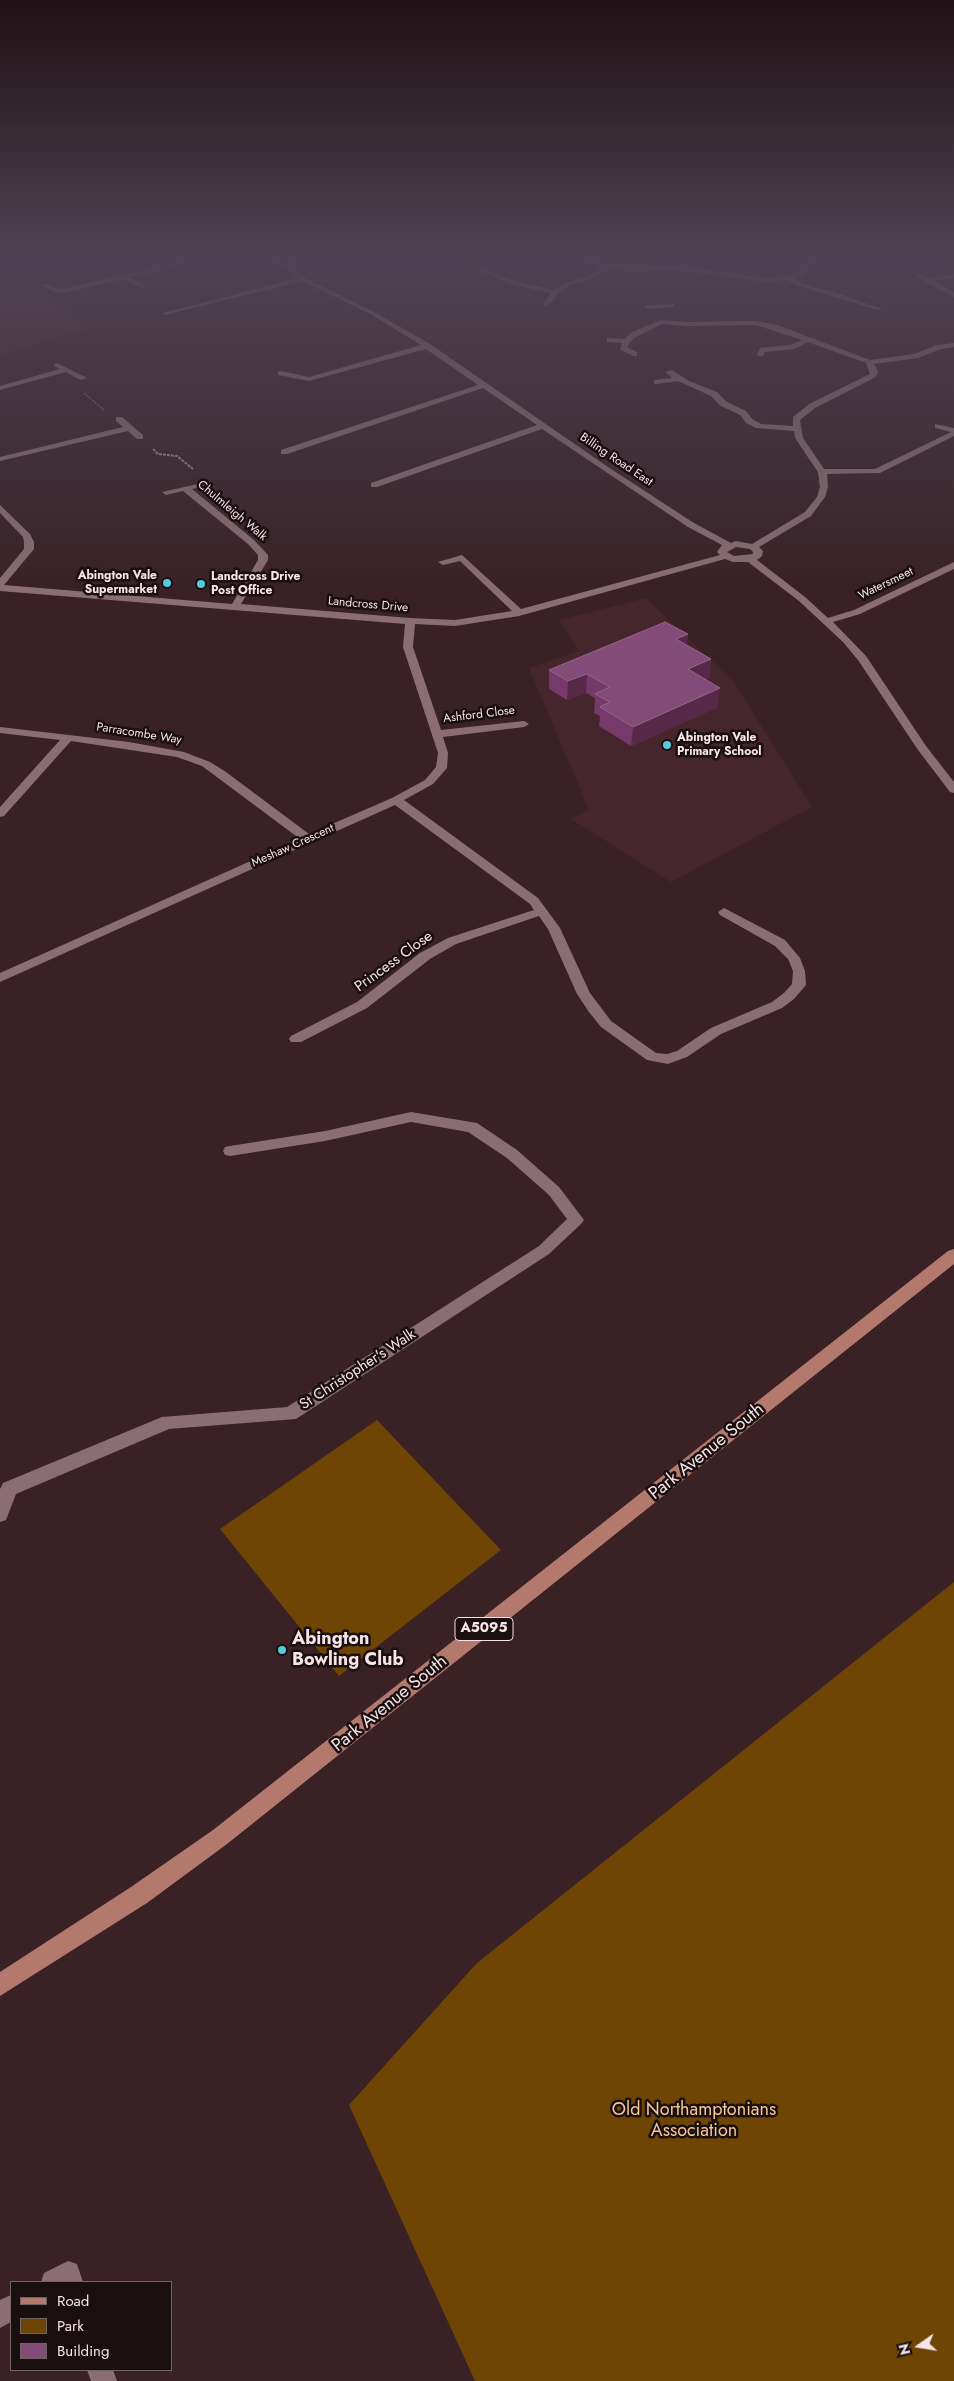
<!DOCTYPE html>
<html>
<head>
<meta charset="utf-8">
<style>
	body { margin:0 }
	#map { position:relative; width:954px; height:2381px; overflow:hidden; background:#392126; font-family:Jost,sans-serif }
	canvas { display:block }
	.legend { position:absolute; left:10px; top:2281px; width:162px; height:90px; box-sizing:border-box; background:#190e10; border:1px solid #716466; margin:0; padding:6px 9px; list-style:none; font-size:15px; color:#f6e4e7 }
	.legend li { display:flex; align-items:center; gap:10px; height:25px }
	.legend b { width:25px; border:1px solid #716466 }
	.north { position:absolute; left:894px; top:2321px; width:50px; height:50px; -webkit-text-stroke:4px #190e10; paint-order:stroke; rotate:257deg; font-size:14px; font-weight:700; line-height:20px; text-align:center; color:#f6e4e7 }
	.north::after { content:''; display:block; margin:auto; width:18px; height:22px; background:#f6e4e7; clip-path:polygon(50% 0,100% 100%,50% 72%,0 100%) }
</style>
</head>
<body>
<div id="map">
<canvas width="954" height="2381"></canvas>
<ul class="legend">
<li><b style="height:6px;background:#b3796d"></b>Road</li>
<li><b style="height:14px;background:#6e4505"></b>Park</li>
<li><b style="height:14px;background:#834c78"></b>Building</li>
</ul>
<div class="north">N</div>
</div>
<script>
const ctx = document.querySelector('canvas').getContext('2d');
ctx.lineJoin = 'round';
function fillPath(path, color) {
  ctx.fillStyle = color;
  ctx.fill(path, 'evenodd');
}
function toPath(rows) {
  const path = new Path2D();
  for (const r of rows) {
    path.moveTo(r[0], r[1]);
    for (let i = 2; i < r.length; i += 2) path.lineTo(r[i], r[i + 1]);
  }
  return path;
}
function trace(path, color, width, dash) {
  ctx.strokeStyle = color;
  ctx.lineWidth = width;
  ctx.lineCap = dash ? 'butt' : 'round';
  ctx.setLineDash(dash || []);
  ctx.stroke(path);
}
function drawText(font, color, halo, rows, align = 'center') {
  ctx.font = font + ' Jost,sans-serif';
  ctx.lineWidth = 5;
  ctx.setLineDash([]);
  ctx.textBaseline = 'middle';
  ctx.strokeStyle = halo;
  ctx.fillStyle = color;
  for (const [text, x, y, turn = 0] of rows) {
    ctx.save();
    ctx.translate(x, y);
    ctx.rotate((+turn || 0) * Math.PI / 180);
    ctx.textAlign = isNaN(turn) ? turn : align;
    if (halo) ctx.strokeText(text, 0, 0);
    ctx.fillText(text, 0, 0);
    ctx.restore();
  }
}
fillPath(toPath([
	[6,264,90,328,0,355,0,265],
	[646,598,734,682,812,807,671,882,571,819,589,810,529,668,579,651,559,620]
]), '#46262d');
fillPath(toPath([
	[377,1420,501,1550,339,1676,220,1529],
	[954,1582,954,2381,475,2381,349,2105,477,1963]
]), '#6e4505');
trace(toPath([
	[891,260,907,265],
	[84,393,104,410]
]), '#9c888c', 1, [2.5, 1]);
trace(toPath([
	[153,449,158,454,177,456,193,469]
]), '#9c888c', 2, [3, 1]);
fillPath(toPath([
	[190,260,199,260,130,277,144,285,142,288,123,279,62,293,54,292,42,286,45,284,62,289,190,260],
	[280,260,299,261,298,266,294,268,305,278,376,313,430,344,608,467,694,523,731,543,736,541,752,544,805,512,817,497,820,487,818,472,795,438,794,431,756,428,746,423,740,415,721,406,711,396,678,381,657,384,654,384,654,380,672,378,665,372,672,370,689,381,717,392,727,402,746,411,752,419,761,424,793,426,793,417,809,404,870,374,866,363,808,342,794,349,765,352,763,356,757,356,760,348,790,345,802,340,756,325,686,326,662,324,636,337,630,342,627,347,637,352,637,356,634,356,620,350,622,343,607,342,607,338,625,339,630,333,661,320,686,322,756,321,777,325,870,360,914,354,937,345,954,343,954,347,941,349,918,358,874,364,878,371,876,377,815,408,800,420,803,438,824,469,875,469,951,432,935,428,935,424,954,428,954,436,880,473,827,474,828,487,825,497,811,516,759,547,763,551,762,556,757,560,805,597,828,618,854,610,954,562,954,569,860,614,833,622,866,656,926,746,954,782,954,793,950,792,918,750,858,660,843,642,799,601,748,562,733,562,725,559,519,616,455,626,415,624,413,647,441,730,524,721,529,724,524,727,443,737,448,753,447,768,433,784,404,800,538,898,560,928,590,993,611,1021,656,1053,667,1054,677,1051,711,1028,772,1002,784,993,792,984,793,971,788,959,775,946,720,915,718,912,724,908,785,940,800,958,805,971,806,985,794,999,782,1008,721,1034,687,1057,668,1064,647,1060,601,1027,589,1012,577,994,548,929,539,916,456,944,430,959,367,1008,301,1042,291,1042,289,1039,291,1036,357,1002,420,953,448,938,534,910,530,904,395,805,0,982,0,973,300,839,202,766,177,757,71,741,4,816,0,817,0,807,60,740,0,733,0,727,129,742,184,752,210,762,226,772,309,834,392,798,425,780,436,767,438,753,403,647,405,624,0,591,0,578,24,549,24,542,23,537,0,513,0,505,30,534,34,542,34,549,4,585,232,604,258,560,258,555,248,544,183,491,166,495,162,492,211,481,211,485,192,489,254,540,268,555,268,560,241,604,410,618,455,620,512,611,460,561,443,565,438,562,462,555,521,609,720,555,717,552,722,545,688,527,542,429,377,487,371,487,371,483,537,425,483,388,287,454,281,454,281,450,478,385,426,349,309,381,278,375,278,371,281,371,309,377,421,345,372,315,302,281,165,315,162,313,298,278,287,268,273,265,273,263,280,260],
	[285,262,293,263,282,263,285,262],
	[736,547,750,549,753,552,753,554,734,556,727,552,736,547],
	[575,260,585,260,605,264,689,267,765,278,787,276,798,273,814,260,820,260,802,275,794,278,803,284,837,293,882,309,877,310,799,286,787,280,765,282,689,271,607,268,596,277,570,285,558,293,554,300,546,306,543,304,551,293,510,284,474,268,479,267,514,281,554,290,566,283,592,275,600,267,575,260],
	[915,273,928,278,954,274,954,278,934,281,954,292,954,297,924,281,915,275,915,273],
	[675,304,673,307,648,309,645,307,648,305,675,304],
	[57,363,87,378,80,380,66,372,0,390,0,386,60,369,53,365,57,363],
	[116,417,122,417,143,435,143,439,137,439,128,431,0,461,0,457,123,427,116,421,116,417],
	[411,1112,477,1123,517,1150,559,1187,581,1216,584,1220,581,1224,549,1254,296,1419,169,1429,16,1494,6,1520,0,1522,0,1489,3,1483,162,1417,287,1407,539,1246,567,1219,549,1195,507,1158,468,1132,411,1122,325,1141,230,1156,225,1155,223,1151,225,1147,230,1146,325,1131,411,1112],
	[68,2261,77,2264,83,2282,41,2282,44,2273,68,2261],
	[11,2295,11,2322,0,2328,0,2300,11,2295],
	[87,2370,113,2370,117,2381,91,2381,87,2370]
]), '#8b6e73');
fillPath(toPath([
	[954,1249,954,1264,227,1844,147,1903,0,1996,0,1972,131,1887,213,1830,948,1251,954,1249]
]), '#b3796d');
fillPath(toPath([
	[688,634,686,645,711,659,709,678,706,679,718,707,631,746,599,726,600,716,594,713,595,698,586,693,567,700,549,689,549,670]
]), '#763a6a');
fillPath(toPath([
	[688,634,685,653,676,639],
	[711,659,709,678,686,688,688,669],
	[587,674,586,693,567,700,568,681],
	[720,688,718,707,631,746,633,727]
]), '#582849');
const building = toPath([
	[665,622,688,634,676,639,711,659,688,669,720,688,633,727,600,707,610,702,595,694,610,687,587,674,568,681,549,670,665,622]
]);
fillPath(building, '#834c78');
trace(building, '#956489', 1);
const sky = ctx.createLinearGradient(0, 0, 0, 593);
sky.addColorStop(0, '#1f1215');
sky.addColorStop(0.44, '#4e4352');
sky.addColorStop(1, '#4e435200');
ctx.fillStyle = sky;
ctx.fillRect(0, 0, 954, 593);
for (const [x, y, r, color] of [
	[167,583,5,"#53cbda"],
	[201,584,5,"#53cbda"],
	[667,745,5,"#53cbda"],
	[282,1650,5,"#53cbda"]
]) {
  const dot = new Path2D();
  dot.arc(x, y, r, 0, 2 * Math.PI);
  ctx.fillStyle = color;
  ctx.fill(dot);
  trace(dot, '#190e10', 2);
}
drawText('12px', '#f6e4e7', '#190e10', [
	["Billing Road East",616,460,34],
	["Chulmleigh Walk",232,511,40],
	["Watersmeet",886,584,-26],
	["Landcross Drive",368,605,5],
	["Ashford Close",479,715,-7],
	["Parracombe Way",139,734,9],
	["Meshaw Crescent",293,846,-24]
]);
drawText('bold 12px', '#f6e4e7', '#190e10', [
	["Abington Vale",157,576,"right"],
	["Supermarket",157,590,"right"],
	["Landcross Drive",211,577],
	["Post Office",211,591],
	["Abington Vale",677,738],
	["Primary School",677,752]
], 'left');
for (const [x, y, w] of [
	[484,1629,58]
]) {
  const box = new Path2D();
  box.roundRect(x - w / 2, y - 11.5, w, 23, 4);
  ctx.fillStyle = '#190e10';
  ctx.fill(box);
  trace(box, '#f6e4e7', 1);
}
drawText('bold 14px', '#f6e4e7', null, [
	["A5095",484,1629]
]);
drawText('15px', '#f6e4e7', '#190e10', [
	["Princess Close",394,962,-36],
	["St Christopher's Walk",358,1370,-33]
]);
drawText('18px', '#f6e4e7', '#190e10', [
	["Park Avenue South",707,1452,-39],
	["Park Avenue South",390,1704,-39]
]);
drawText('bold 18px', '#f6e4e7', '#190e10', [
	["Abington",292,1640],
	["Bowling Club",292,1661]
], 'left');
drawText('18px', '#f6c893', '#190e10', [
	["Old Northamptonians",694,2111],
	["Association",694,2132]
]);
</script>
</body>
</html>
